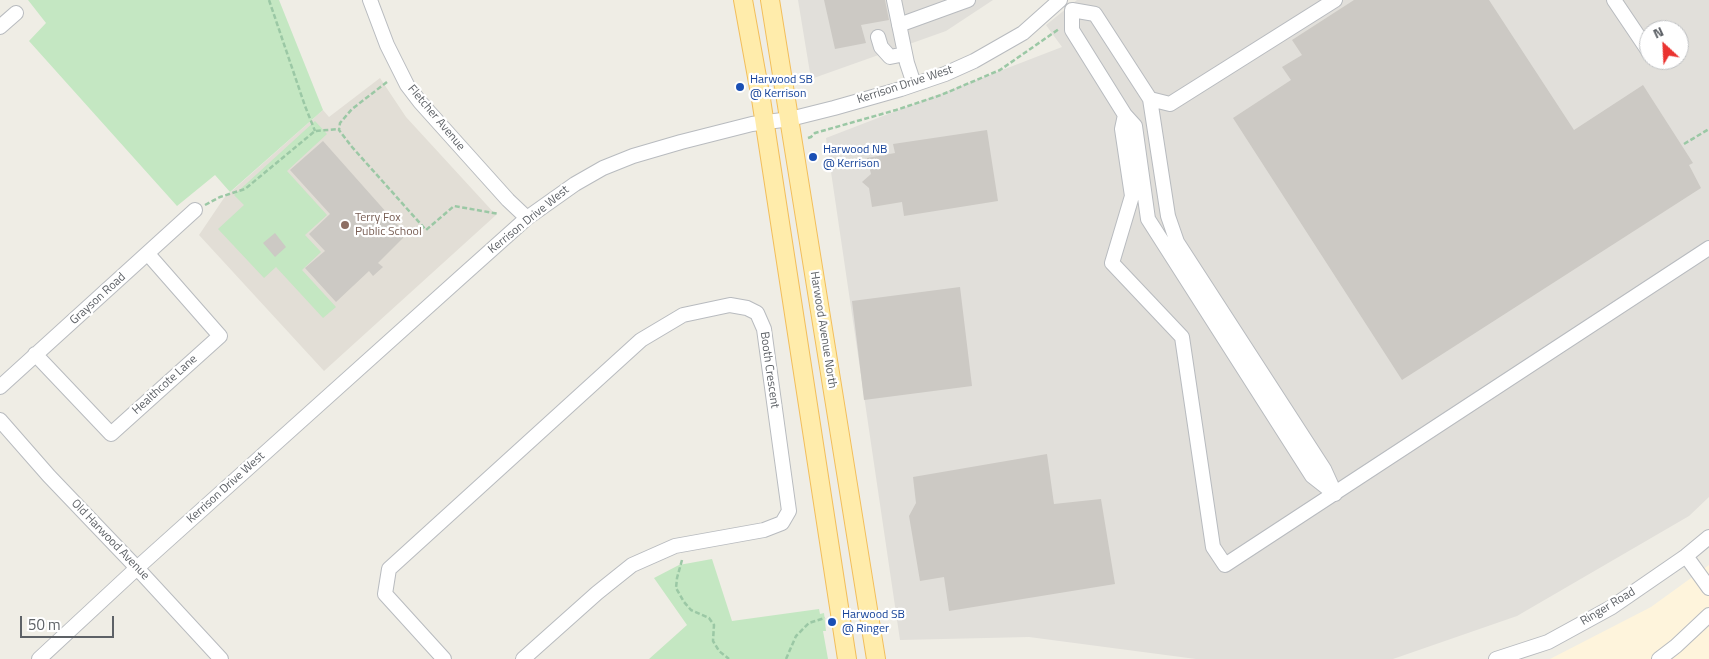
<!DOCTYPE html>
<html>
<head>
<meta charset="utf-8">
<style>
	body { margin:0 }
	#map { position:relative; width:1709px; height:659px; overflow:hidden; background:#efede5; font-family:"Titillium Web",sans-serif }
	canvas { display:block }
	.north { position:absolute; left:1639px; top:20px; width:50px; height:50px; box-sizing:border-box; background:#fff; border:1px solid #bec0c2; border-radius:50%; rotate:335deg; font-size:14px; font-weight:700; line-height:20px; text-align:center; color:#5d6166 }
	.north::after { content:''; display:block; margin:auto; width:18px; height:22px; background:#ea3330; clip-path:polygon(50% 0,100% 100%,50% 72%,0 100%) }
	.scale { position:absolute; left:20px; top:616px; width:94px; height:22px; box-sizing:border-box; border:2px solid #5d6166; border-top:0; padding-left:6px; font-size:15px; line-height:18px; white-space:nowrap; color:#5d6166; -webkit-text-stroke:4px #fff; paint-order:stroke }
</style>
</head>
<body>
<div id="map">
<canvas width="1709" height="659"></canvas>
<div class="north">N</div>
<div class="scale">50 m</div>
</div>
<script>
const ctx = document.querySelector('canvas').getContext('2d');
ctx.lineJoin = 'round';
function fillPath(path, color) {
  ctx.fillStyle = color;
  ctx.fill(path, 'evenodd');
}
function toPath(rows) {
  const path = new Path2D();
  for (const r of rows) {
    path.moveTo(r[0], r[1]);
    for (let i = 2; i < r.length; i += 2) path.lineTo(r[i], r[i + 1]);
  }
  return path;
}
function trace(path, color, width, dash) {
  ctx.strokeStyle = color;
  ctx.lineWidth = width;
  ctx.lineCap = dash ? 'butt' : 'round';
  ctx.setLineDash(dash || []);
  ctx.stroke(path);
}
function drawText(font, color, halo, rows, align = 'center') {
  ctx.font = font + ' "Titillium Web",sans-serif';
  ctx.lineWidth = 4.5;
  ctx.setLineDash([]);
  ctx.textBaseline = 'middle';
  ctx.strokeStyle = halo;
  ctx.fillStyle = color;
  for (const [text, x, y, turn = 0] of rows) {
    ctx.save();
    ctx.translate(x, y);
    ctx.rotate((+turn || 0) * Math.PI / 180);
    ctx.textAlign = isNaN(turn) ? turn : align;
    if (halo) ctx.strokeText(text, 0, 0);
    ctx.fillText(text, 0, 0);
    ctx.restore();
  }
}
fillPath(toPath([
	[1709,565,1709,659,1550,659,1651,607]
]), '#fef4dc');
fillPath(toPath([
	[798,0,993,0,946,31,811,79],
	[1077,0,1709,0,1709,497,1689,516,1517,616,1393,659,1196,659,1029,637,900,640,826,138,1062,47,1046,25],
	[1649,30,1679,30,1679,60,1649,60]
]), '#e1dfda');
fillPath(toPath([
	[380,78,406,117,496,215,324,371,199,235,224,198,323,110,329,117]
]), '#e2ded6');
fillPath(toPath([
	[28,0,279,0,323,110,230,192,215,175,177,206,29,41,46,23],
	[315,121,327,134,287,171,327,215,305,235,321,252,302,270,336,307,323,318,276,267,264,278,218,229,244,205,234,195],
	[712,559,732,621,819,609,820,614,824,613,826,631,823,631,828,659,649,659,687,625,654,578,679,565]
]), '#c4e7c2');
fillPath(toPath([
	[824,0,885,0,889,20,861,25,866,43,835,49],
	[1354,0,1489,0,1574,130,1643,85,1693,163,1689,165,1701,188,1402,380,1233,118,1291,80,1282,67,1302,55,1292,40],
	[987,130,998,201,904,216,902,202,872,207,869,188,862,182,871,174,867,158,895,153,893,144],
	[323,141,403,231,403,238,378,263,383,267,373,276,369,271,336,302,305,268,325,251,309,234,330,214,290,170],
	[275,233,286,247,275,257,263,243],
	[960,287,972,386,864,400,852,301],
	[1047,454,1054,504,1101,499,1115,584,949,611,944,577,920,581,909,516,916,503,913,477]
]), '#ccc9c4');
const minor = toPath([
	[370,0,387,45,407,85,420,102,508,200,527,218],
	[894,0,907,63,914,84],
	[1614,0,1649,52],
	[899,25,968,0],
	[0,27,16,13],
	[878,37,881,47,890,57,905,54],
	[1150,99,1168,216,1177,242,1324,469,1334,491],
	[1125,115,1122,129,1132,196,1112,263,1182,337,1213,547,1225,565,1709,248],
	[35,354,111,434,220,336,148,254],
	[0,387,195,210],
	[0,420,49,476,137,568,221,659],
	[1335,494,1312,476,1148,219,1135,126,1125,115,1072,30,1072,10,1095,14,1150,99,1170,104,1335,0],
	[1686,556,1709,588],
	[39,659,137,568,461,277,527,218,575,184,603,168,633,156,681,142,752,124,790,119,834,108,901,89,945,74,974,61,1023,33,1060,0],
	[444,659,385,594,389,569,641,340,683,315,730,305,747,308,757,313,764,329,789,511,782,523,764,530,675,546,632,565,597,593,523,659],
	[1496,659,1548,642,1612,607,1686,556,1709,537],
	[1659,659,1676,646,1709,615]
]);
const major = toPath([
	[743,0,761,99,847,659],
	[770,0,876,659]
]);
trace(minor, '#b8bbbf', 16);
trace(major, '#f2be5b', 20);
trace(toPath([
	[269,0,305,106,315,131],
	[387,82,352,109,340,123,339,130,352,147,426,230,454,206,499,214],
	[808,138,811,137,815,133,896,110,941,95,1000,70,1059,29],
	[1684,144,1709,129],
	[205,205,220,197,245,189,315,131,340,129],
	[682,560,677,578,676,588,684,602,691,610,709,618,714,625,713,641,719,651,729,659],
	[786,659,796,636,809,623,825,618]
]), '#9bc8a5', 2.5, [5, 2.5]);
trace(minor, '#fff', 14);
trace(major, '#ffecab', 18);
for (const [x, y, r, color] of [
	[740,87,5,"#1a4fb4"],
	[813,157,5,"#1a4fb4"],
	[345,225,5,"#8d6e63"],
	[832,622,5,"#1a4fb4"]
]) {
  const dot = new Path2D();
  dot.arc(x, y, r, 0, 2 * Math.PI);
  ctx.fillStyle = color;
  ctx.fill(dot);
  trace(dot, '#fff', 2);
}
drawText('12px', '#164399', '#fff', [
	["Harwood SB",750,80],
	["@ Kerrison",750,94],
	["Harwood NB",823,150],
	["@ Kerrison",823,164],
	["Harwood SB",842,615],
	["@ Ringer",842,629]
], 'left');
drawText('12px', '#5d6166', '#fff', [
	["Kerrison Drive West",905,85,-18],
	["Fletcher Avenue",436,118,50],
	["Kerrison Drive West",529,220,-39],
	["Grayson Road",98,299,-42],
	["Harwood Avenue North",823,330,81],
	["Booth Crescent",769,370,82],
	["Healthcote Lane",165,385,-42],
	["Kerrison Drive West",226,488,-42],
	["Old Harwood Avenue",110,540,46],
	["Ringer Road",1608,607,-31]
]);
drawText('12px', '#785e54', '#fff', [
	["Terry Fox",355,218],
	["Public School",355,232]
], 'left');
</script>
</body>
</html>
